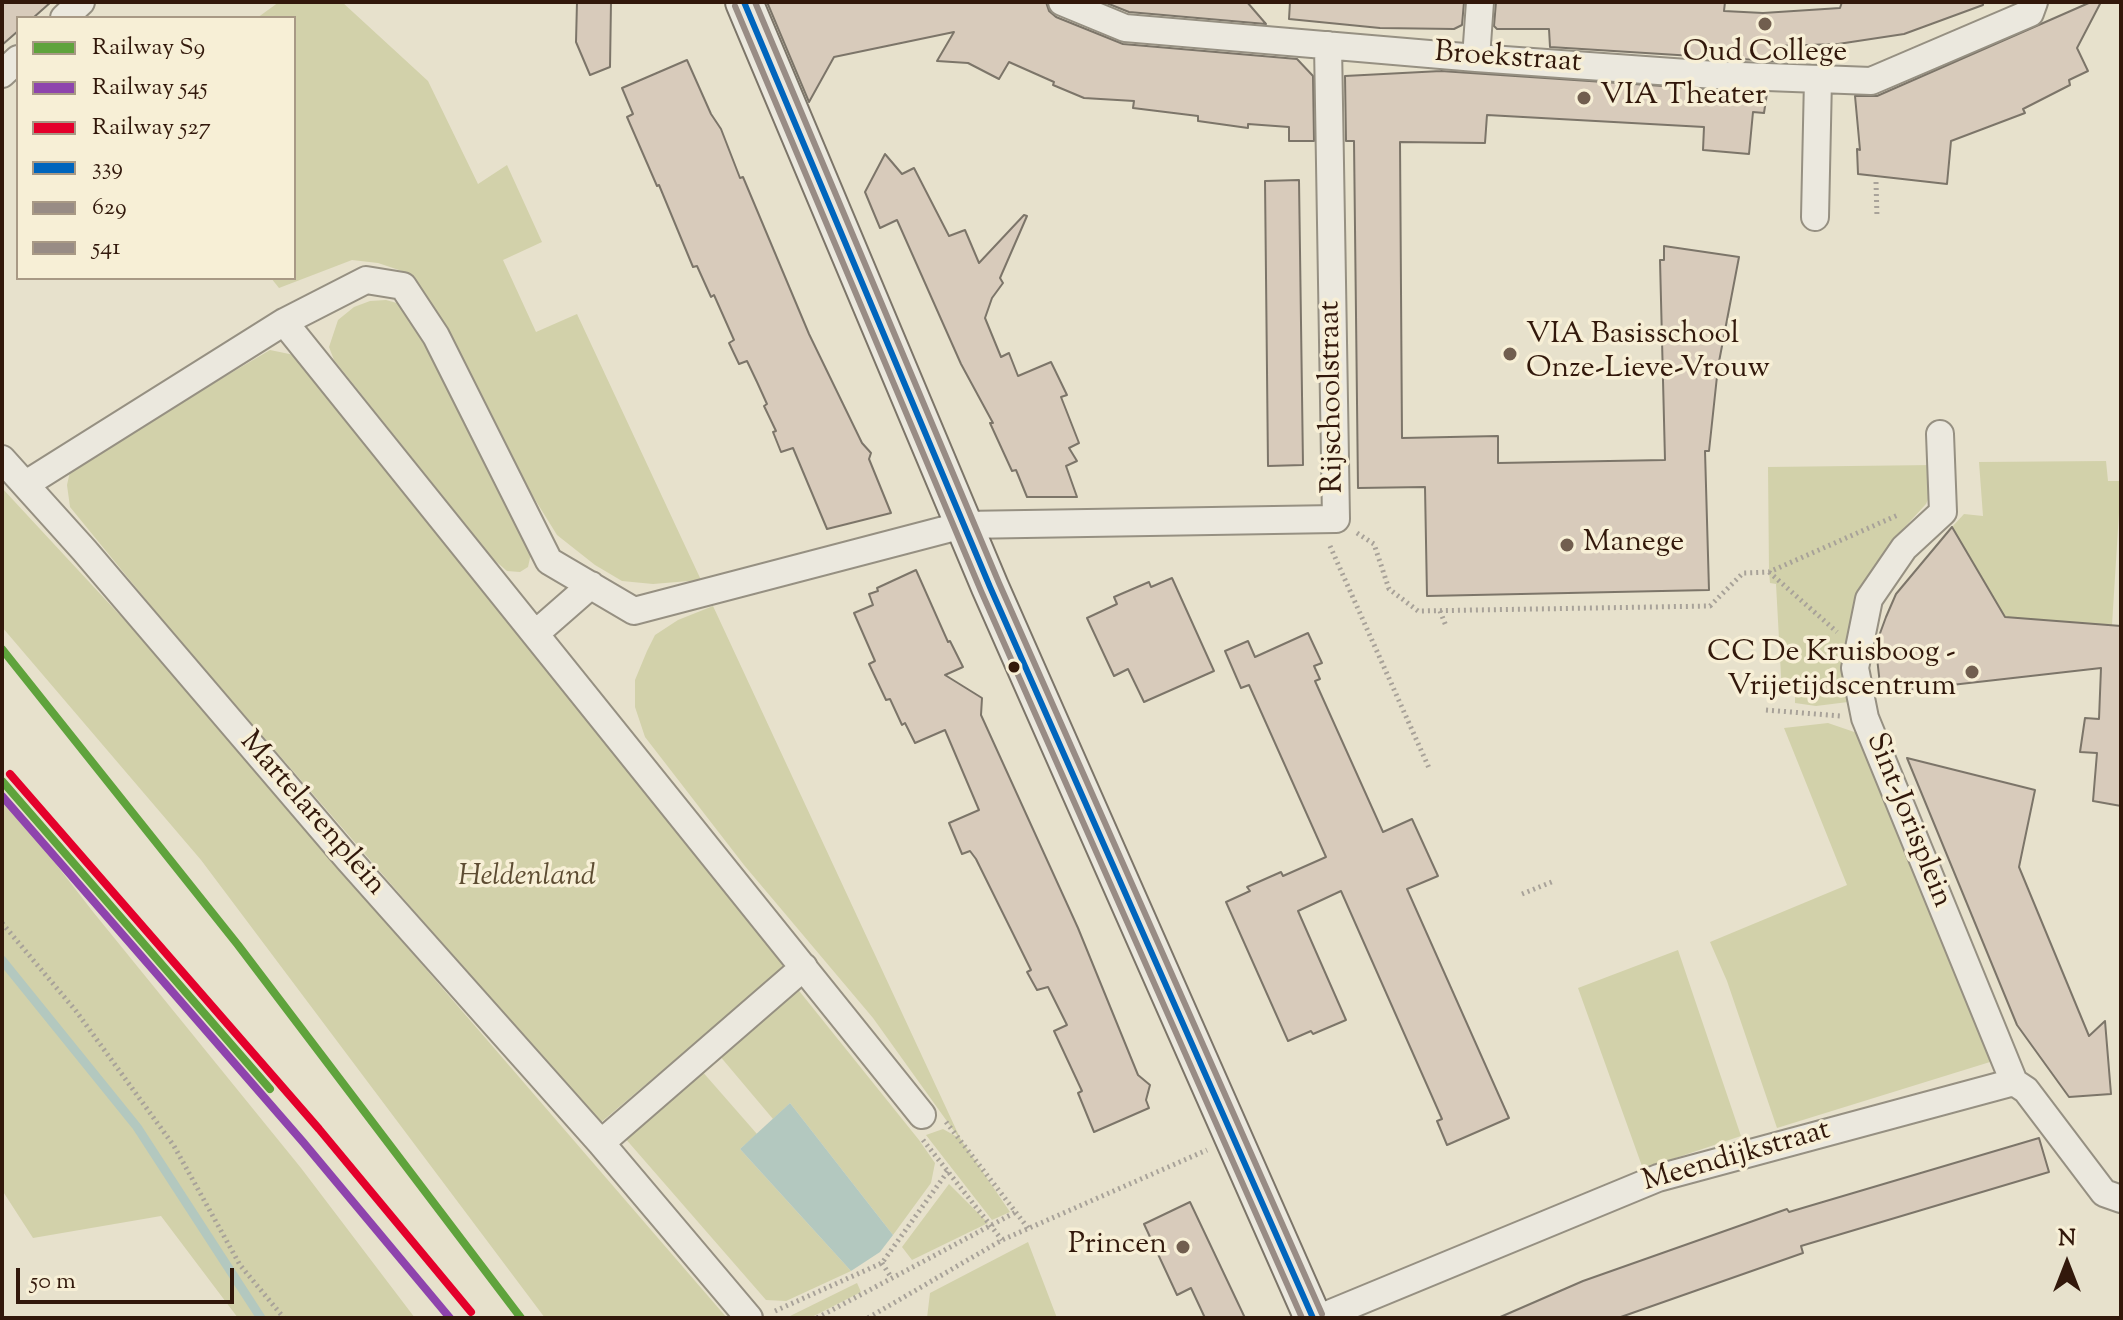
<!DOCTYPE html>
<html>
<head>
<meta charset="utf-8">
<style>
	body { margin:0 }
	#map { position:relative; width:2123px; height:1320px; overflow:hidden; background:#e7e1cc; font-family:"Sorts Mill Goudy",serif }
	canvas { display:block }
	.frame { position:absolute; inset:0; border:4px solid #32180b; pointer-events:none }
	.legend { position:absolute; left:16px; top:16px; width:280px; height:264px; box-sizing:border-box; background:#f7efd6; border:2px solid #a89985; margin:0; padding:10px 14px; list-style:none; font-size:24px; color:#32180b }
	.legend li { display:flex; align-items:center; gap:16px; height:40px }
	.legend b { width:40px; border:2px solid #a89985 }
	.north { position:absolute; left:2027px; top:1224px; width:80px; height:80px; -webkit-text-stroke:6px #f7efd6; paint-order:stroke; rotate:0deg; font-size:22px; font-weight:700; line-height:32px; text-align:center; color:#32180b }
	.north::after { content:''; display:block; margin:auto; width:28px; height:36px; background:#32180b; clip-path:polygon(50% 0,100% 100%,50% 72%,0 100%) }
	.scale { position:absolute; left:16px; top:1268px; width:218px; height:36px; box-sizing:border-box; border:4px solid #32180b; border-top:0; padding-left:10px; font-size:24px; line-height:28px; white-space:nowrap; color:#32180b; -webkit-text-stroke:6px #f7efd6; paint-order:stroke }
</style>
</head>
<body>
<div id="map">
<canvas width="2123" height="1320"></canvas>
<div class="frame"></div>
<ul class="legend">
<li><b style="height:10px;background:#5fa33c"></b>Railway S9</li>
<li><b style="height:10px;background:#8e44ad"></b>Railway 545</li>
<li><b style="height:10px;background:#e4002b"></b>Railway 527</li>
<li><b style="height:10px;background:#0065bd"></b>339</li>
<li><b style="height:10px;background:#988c85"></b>629</li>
<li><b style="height:10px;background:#988c85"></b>541</li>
</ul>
<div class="north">N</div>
<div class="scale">50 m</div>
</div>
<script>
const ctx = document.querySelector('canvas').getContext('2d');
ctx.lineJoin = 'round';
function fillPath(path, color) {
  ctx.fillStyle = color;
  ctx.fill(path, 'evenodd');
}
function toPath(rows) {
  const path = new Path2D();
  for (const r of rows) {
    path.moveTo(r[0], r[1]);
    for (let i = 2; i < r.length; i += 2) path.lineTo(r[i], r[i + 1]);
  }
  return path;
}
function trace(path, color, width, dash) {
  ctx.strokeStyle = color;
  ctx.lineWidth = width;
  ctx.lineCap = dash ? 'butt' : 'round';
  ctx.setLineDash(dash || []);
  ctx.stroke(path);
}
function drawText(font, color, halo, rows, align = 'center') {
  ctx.font = font + ' "Sorts Mill Goudy",serif';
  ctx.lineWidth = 7;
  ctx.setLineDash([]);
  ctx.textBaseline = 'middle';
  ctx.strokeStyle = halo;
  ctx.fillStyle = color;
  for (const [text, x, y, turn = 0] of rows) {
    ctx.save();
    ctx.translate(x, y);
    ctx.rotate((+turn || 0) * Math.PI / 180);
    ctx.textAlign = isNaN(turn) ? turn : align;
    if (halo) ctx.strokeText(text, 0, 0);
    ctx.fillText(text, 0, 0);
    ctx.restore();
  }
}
fillPath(toPath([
	[279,2,342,2,428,81,478,184,507,165,542,242,503,260,536,332,577,314,701,580,653,584,622,581,595,565,557,535,516,469,433,306,405,272,378,263,352,260,279,288,271,278,294,278,294,18,257,18],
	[386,300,404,305,532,549,528,567,520,572,507,571,492,558,334,360,329,347,338,320,354,307,370,301],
	[270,350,299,356,788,964,599,1124,169,628,70,507,67,485,71,467],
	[2106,461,2108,481,2121,481,2112,625,2005,617,1952,527,1964,514,1983,516,1979,462],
	[1934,465,1930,495,1926,504,1892,541,1857,596,1847,635,1845,673,1848,702,1816,706,1795,703,1795,695,1782,694,1776,584,1770,583,1769,572,1768,467],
	[2,488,129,625,727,1318,545,1318,201,860,2,627],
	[713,606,961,1140,1010,1212,992,1220,926,1135,943,1129,959,1138,873,1018,744,865,645,737,635,707,635,680,647,651,655,635,678,620],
	[1828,723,1863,735,1990,1062,1777,1128,1727,981,1710,942,1847,885,1784,728],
	[2,795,94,913,301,1168,415,1318,238,1318,161,1216,33,1238,2,1190],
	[1678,950,1741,1136,1643,1169,1578,988],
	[796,987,919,1140,935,1163,931,1183,893,1235,790,1103,773,1119,719,1055],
	[701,1070,757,1134,740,1149,851,1271,786,1301,766,1300,624,1137],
	[949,1184,988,1223,912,1260,902,1247],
	[1028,1242,1057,1318,927,1318,930,1293],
	[857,1283,861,1292,810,1318,786,1318]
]), '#d2d1aa');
fillPath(toPath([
	[790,1103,893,1235,880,1252,851,1271,740,1149]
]), '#b3c8bf');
trace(toPath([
	[2,960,137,1127,261,1318]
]), '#b3c8bf', 9);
const building = toPath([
	[2,2,51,2,33,18,18,18,18,31,2,45,2,2],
	[577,2,611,2,610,67,590,75,576,42,577,2],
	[767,2,1046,2,1049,11,1056,17,1123,44,1297,59,1313,76,1314,141,1289,141,1289,127,1248,124,1248,128,1198,121,1198,116,1133,108,1134,101,1084,98,1053,85,1054,82,1009,62,999,79,968,63,937,61,954,32,834,57,809,102,767,2],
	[1104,2,1247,2,1266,24,1129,12,1104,2],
	[1290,2,1464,2,1462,25,1454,29,1380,28,1289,19,1290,2],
	[1496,2,1725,2,1724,11,1763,13,1840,8,1842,2,1983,2,1983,5,1904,34,1838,44,1775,46,1773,61,1550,47,1549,29,1497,29,1494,26,1496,2],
	[2091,2,2101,2,2077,48,2088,71,2069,80,2070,85,2023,109,2025,113,1951,141,1947,184,1858,174,1857,149,1860,150,1855,96,1877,96,2091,2],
	[687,60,711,114,721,129,740,178,743,177,809,334,862,443,871,453,869,459,891,513,827,529,793,448,781,452,773,432,776,431,764,406,767,404,757,382,747,361,739,364,729,343,734,340,714,295,711,297,697,266,693,267,659,185,657,186,627,117,633,114,622,88,687,60],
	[1441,71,1767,93,1764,113,1753,112,1749,154,1703,150,1704,127,1487,115,1485,143,1400,142,1402,438,1498,436,1498,463,1665,460,1660,260,1664,260,1664,246,1739,257,1718,367,1709,451,1705,451,1709,590,1427,596,1425,487,1358,488,1354,141,1346,141,1345,76,1441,71],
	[885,154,902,174,914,168,949,236,965,230,979,263,1024,215,1027,216,1000,278,1003,283,992,298,985,318,1001,357,1009,353,1018,376,1051,362,1067,395,1061,397,1079,443,1069,448,1077,461,1066,466,1077,497,1027,497,1016,470,1012,471,990,423,993,423,961,364,897,220,880,228,865,192,885,154],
	[1299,180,1303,465,1268,466,1265,181,1299,180],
	[1952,527,2005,617,2121,626,2121,806,2093,801,2097,753,2080,752,2085,718,2099,719,2101,668,1881,693,1877,658,1879,636,1886,617,1896,594,1952,527],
	[916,570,948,642,950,641,963,667,945,675,982,698,981,715,1078,928,1138,1075,1150,1085,1146,1100,1149,1108,1094,1132,1078,1093,1082,1091,1054,1031,1067,1025,1048,987,1037,990,1027,972,1031,970,976,859,970,851,962,854,949,823,979,810,945,730,915,743,905,723,902,725,890,699,886,700,869,664,875,661,854,613,873,605,869,594,878,591,877,588,916,570],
	[1172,578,1214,671,1144,702,1128,669,1114,676,1087,618,1117,604,1114,597,1149,582,1151,587,1172,578],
	[1308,633,1322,663,1314,666,1320,679,1315,681,1383,832,1412,819,1438,876,1407,889,1509,1118,1447,1145,1437,1121,1442,1119,1341,891,1298,911,1346,1020,1313,1034,1311,1031,1288,1041,1226,902,1250,891,1247,887,1281,872,1283,876,1326,857,1249,685,1241,688,1225,651,1248,641,1255,657,1308,633],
	[1907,758,2035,790,2019,867,2089,1036,2105,1021,2111,1094,2069,1097,2017,1025,1907,758],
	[2039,1138,2049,1172,1801,1246,1803,1253,1618,1318,1498,1318,1583,1281,1787,1209,1789,1212,2039,1138],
	[1190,1202,1245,1318,1205,1318,1191,1288,1177,1295,1144,1224,1190,1202]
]);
fillPath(building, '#d8cbbb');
trace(building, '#7c7569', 2);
const street = toPath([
	[1062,2,1125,28,1476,58,1715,75,1871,81,2030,13,2034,2],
	[64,18,81,2],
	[1476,58,1480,2],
	[2,74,18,59],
	[1815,217,1818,79],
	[284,322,922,1115],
	[1940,434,1943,512,1904,548,1869,599,1855,668,1865,718,2014,1082],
	[2,459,84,550,349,860,601,1143,749,1318],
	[26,484,284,322,366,280,403,286,436,336,549,561,634,611,963,525,1336,519,1328,45],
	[535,634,591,585],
	[601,1143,804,967],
	[1319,1318,1658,1178,2014,1082,2026,1090,2104,1193,2121,1199]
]);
const secondary = toPath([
	[744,2,990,587,1313,1318]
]);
trace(street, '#969082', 30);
trace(secondary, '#7c7569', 40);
trace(toPath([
	[1876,182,1877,217],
	[1357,533,1374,544,1389,589,1418,611,1710,606,1743,573,1769,572,1898,515],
	[1330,546,1429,768],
	[1769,572,1837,632],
	[1440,611,1446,626],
	[1766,710,1840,716],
	[1522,894,1554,881],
	[2,923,76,1011,174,1146,240,1265,284,1318],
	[946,1122,1028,1228],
	[923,1140,1002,1240],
	[882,1263,891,1277],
	[775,1311,882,1263,948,1171],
	[817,1318,1016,1212],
	[868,1318,1002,1240,1207,1150]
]), '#a8a299', 5, [2, 4]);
trace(street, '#ebe8de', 26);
trace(secondary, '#ebe8de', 36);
trace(toPath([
	[744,2,990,587,1313,1318]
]), '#0065bd', 6);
trace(toPath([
	[735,6,981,591,1302,1318]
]), '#988c85', 6);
trace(toPath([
	[755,2,999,583,1322,1314]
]), '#988c85', 6);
trace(toPath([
	[2,649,238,945,521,1318],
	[2,781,270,1089]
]), '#5fa33c', 8);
trace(toPath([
	[2,796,303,1142,450,1318]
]), '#8e44ad', 8);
trace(toPath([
	[10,774,319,1129,471,1312]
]), '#e4002b', 8);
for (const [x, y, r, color] of [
	[1765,24,8,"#715e4f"],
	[1584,98,8,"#715e4f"],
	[1510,354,8,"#715e4f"],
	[1567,545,8,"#715e4f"],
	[1014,667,7,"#32180b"],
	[1972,672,8,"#715e4f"],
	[1183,1247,8,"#715e4f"]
]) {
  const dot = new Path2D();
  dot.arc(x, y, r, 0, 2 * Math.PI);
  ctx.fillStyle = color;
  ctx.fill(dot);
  trace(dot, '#f7efd6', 3);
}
drawText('30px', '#32180b', '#f7efd6', [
	["Oud College",1765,55,"center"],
	["VIA Theater",1600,98],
	["VIA Basisschool",1526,337],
	["Onze-Lieve-Vrouw",1526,371],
	["Manege",1583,545],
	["CC De Kruisboog -",1956,655,"right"],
	["Vrijetijdscentrum",1956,689,"right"],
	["Princen",1167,1247,"right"]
], 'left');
drawText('30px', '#32180b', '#f7efd6', [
	["Broekstraat",1508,60,4],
	["Rijschoolstraat",1334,397,-91],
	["Martelarenplein",311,815,49],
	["Sint-Jorisplein",1907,821,68],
	["Meendijkstraat",1737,1158,-16]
]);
drawText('italic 30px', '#5d4c32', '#f7efd6', [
	["Heldenland",527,879]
]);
</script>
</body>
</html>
